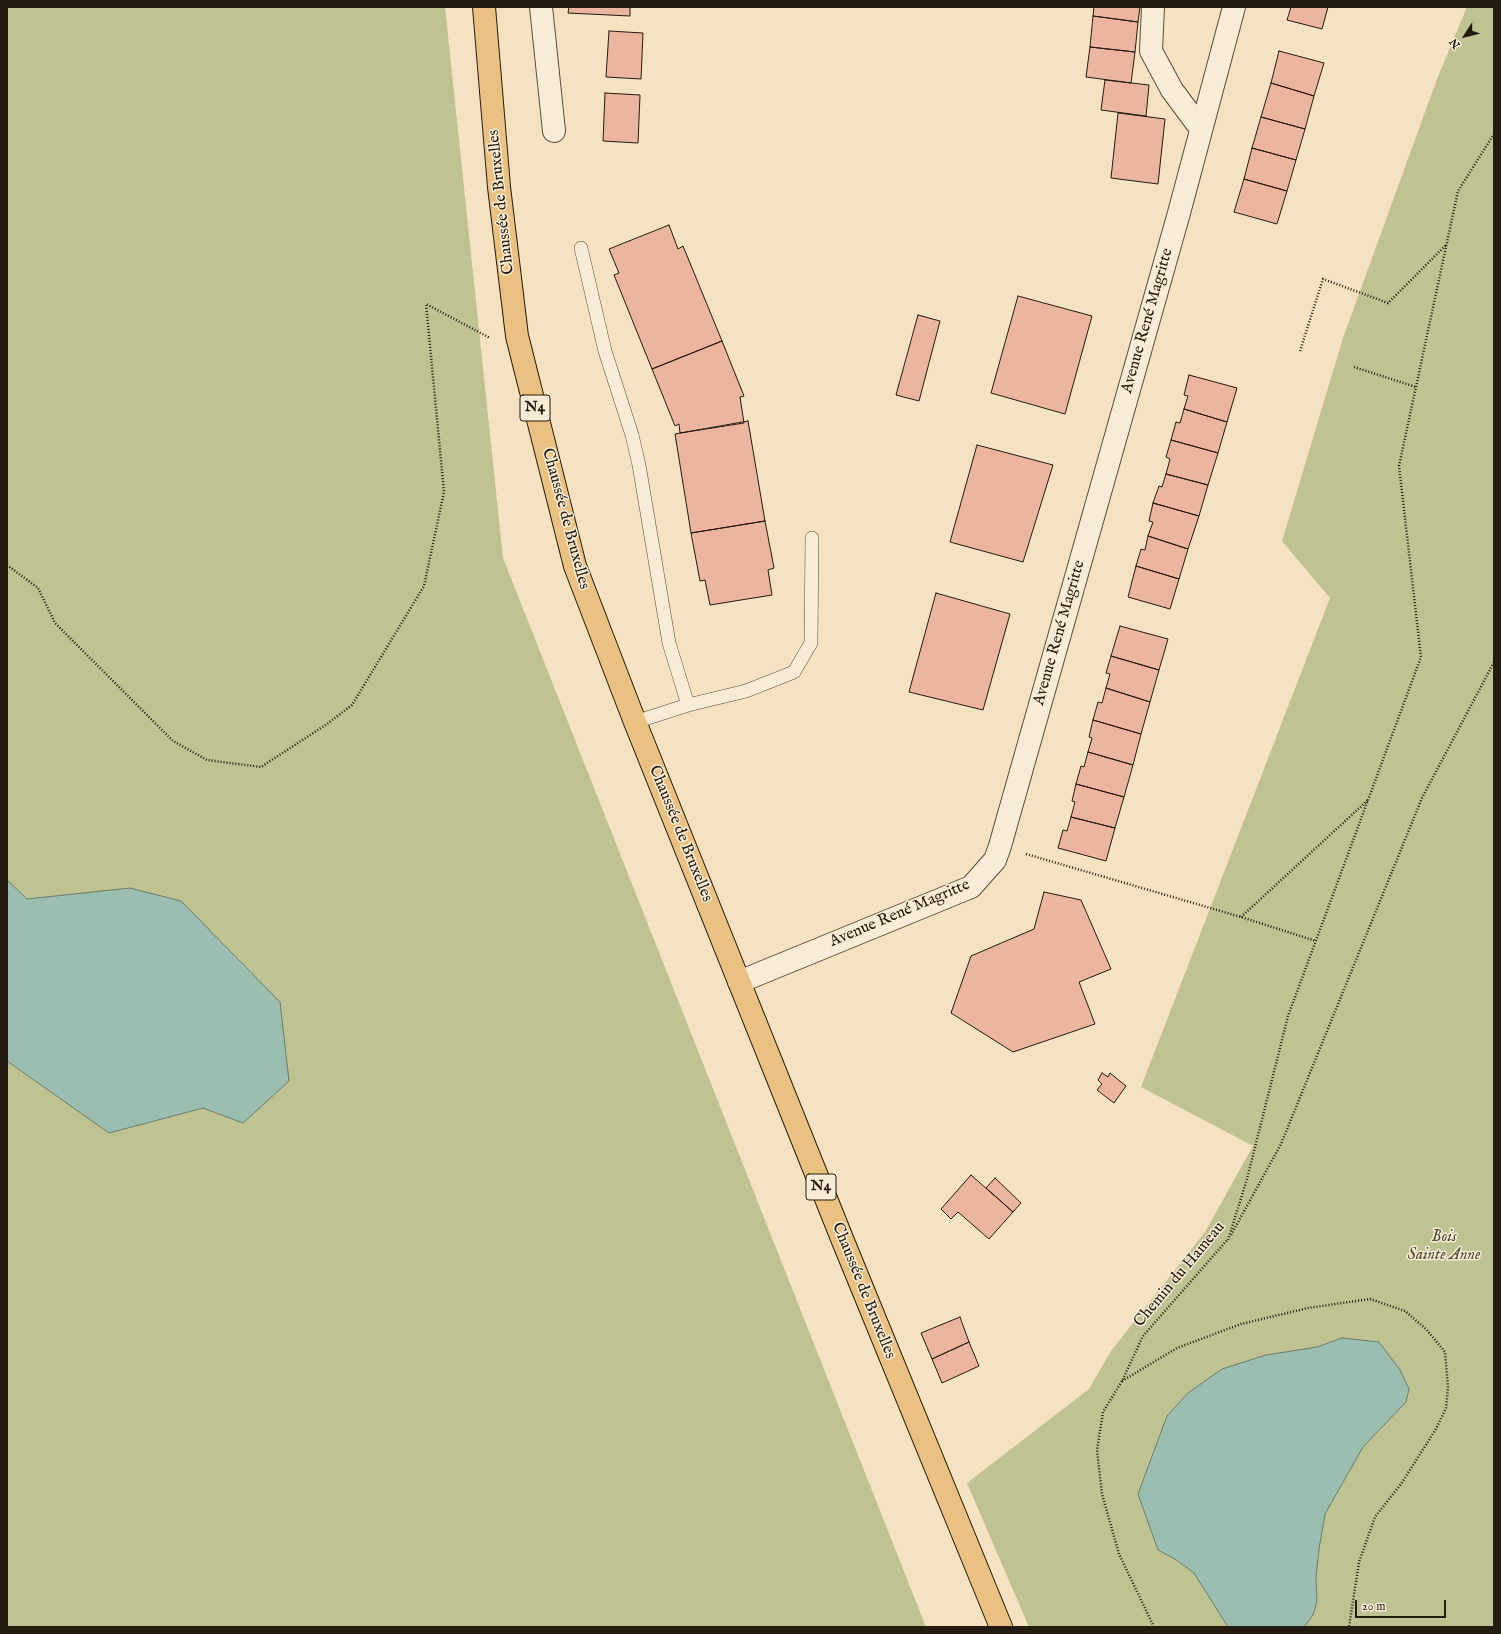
<!DOCTYPE html>
<html>
<head>
<meta charset="utf-8">
<style>
	body { margin:0 }
	#map { position:relative; width:1501px; height:1634px; overflow:hidden; background:#f4e2c1; font-family:"IM FELL English",serif }
	canvas { display:block }
	.frame { position:absolute; inset:0; border:8px solid #231b0f; pointer-events:none }
	.north { position:absolute; left:1445px; top:16px; width:40px; height:40px; -webkit-text-stroke:3px #f8ecd7; paint-order:stroke; rotate:234deg; font-size:11px; font-weight:700; line-height:16px; text-align:center; color:#231b0f }
	.north::after { content:''; display:block; margin:auto; width:14px; height:18px; background:#231b0f; clip-path:polygon(50% 0,100% 100%,50% 72%,0 100%) }
	.scale { position:absolute; left:1355px; top:1600px; width:91px; height:18px; box-sizing:border-box; border:2px solid #231b0f; border-top:0; padding-left:5px; font-size:12px; line-height:14px; white-space:nowrap; color:#231b0f; -webkit-text-stroke:3px #f8ecd7; paint-order:stroke }
</style>
</head>
<body>
<div id="map">
<canvas width="1501" height="1634"></canvas>
<div class="frame"></div>
<div class="north">N</div>
<div class="scale">20 m</div>
</div>
<script>
const ctx = document.querySelector('canvas').getContext('2d');
ctx.lineJoin = 'round';
function fillPath(path, color) {
  ctx.fillStyle = color;
  ctx.fill(path, 'evenodd');
}
function toPath(rows) {
  const path = new Path2D();
  for (const r of rows) {
    path.moveTo(r[0], r[1]);
    for (let i = 2; i < r.length; i += 2) path.lineTo(r[i], r[i + 1]);
  }
  return path;
}
function trace(path, color, width, dash) {
  ctx.strokeStyle = color;
  ctx.lineWidth = width;
  ctx.lineCap = dash ? 'butt' : 'round';
  ctx.setLineDash(dash || []);
  ctx.stroke(path);
}
function drawText(font, color, halo, rows, align = 'center') {
  ctx.font = font + ' "IM FELL English",serif';
  ctx.lineWidth = 3;
  ctx.setLineDash([]);
  ctx.textBaseline = 'middle';
  ctx.strokeStyle = halo;
  ctx.fillStyle = color;
  for (const [text, x, y, turn = 0] of rows) {
    ctx.save();
    ctx.translate(x, y);
    ctx.rotate((+turn || 0) * Math.PI / 180);
    ctx.textAlign = isNaN(turn) ? turn : align;
    if (halo) ctx.strokeText(text, 0, 0);
    ctx.fillText(text, 0, 0);
    ctx.restore();
  }
}
fillPath(toPath([
	[7,7,445,7,503,558,926,1627,7,1627],
	[1467,7,1494,7,1494,1627,1029,1627,967,1483,1089,1389,1111,1351,1205,1232,1253,1146,1141,1087,1330,598,1282,541,1343,338,1437,79]
]), '#bfc291');
const water = toPath([
	[7,880,27,899,130,888,181,901,280,1002,289,1081,243,1123,203,1108,109,1133,7,1061,7,880],
	[1342,1338,1379,1342,1400,1370,1409,1389,1406,1402,1363,1447,1325,1514,1319,1549,1316,1577,1317,1601,1313,1615,1304,1627,1228,1627,1194,1573,1175,1559,1158,1550,1138,1494,1167,1416,1188,1393,1222,1369,1266,1355,1317,1347,1342,1338]
]);
fillPath(water, '#9cbeb0');
trace(water, '#6c7d70', 1);
const building = toPath([
	[569,7,630,7,630,16,568,13,569,7],
	[1094,7,1140,7,1138,22,1093,16,1094,7],
	[1291,7,1328,7,1322,29,1287,20,1291,7],
	[1093,16,1138,22,1135,52,1090,47,1093,16],
	[609,31,643,33,641,79,606,77,609,31],
	[1090,47,1135,52,1131,83,1086,77,1090,47],
	[1279,51,1324,63,1314,96,1271,83,1279,51],
	[1105,80,1149,85,1146,116,1101,110,1105,80],
	[1271,83,1314,96,1305,129,1261,117,1271,83],
	[605,93,640,95,638,143,603,141,605,93],
	[1118,113,1165,119,1158,184,1111,178,1118,113],
	[1261,117,1305,129,1296,160,1252,148,1261,117],
	[1252,148,1296,160,1287,191,1244,179,1252,148],
	[1244,179,1287,191,1277,224,1234,212,1244,179],
	[669,225,678,249,683,246,722,341,652,369,614,275,619,273,609,249,669,225],
	[1018,296,1092,316,1065,414,991,393,1018,296],
	[918,315,940,321,919,401,896,395,918,315],
	[722,341,744,396,740,397,744,423,680,433,679,424,675,426,652,369,722,341],
	[1189,375,1237,388,1227,422,1184,409,1188,396,1184,395,1189,375],
	[1184,409,1227,422,1218,453,1171,440,1176,422,1180,423,1184,409],
	[748,421,765,521,691,533,675,434,748,421],
	[1171,440,1218,453,1208,485,1166,474,1170,459,1166,457,1171,440],
	[977,445,1053,465,1023,562,950,542,977,445],
	[1166,474,1208,485,1199,516,1153,503,1159,486,1162,487,1166,474],
	[1153,503,1199,516,1188,549,1148,536,1153,522,1149,521,1153,503],
	[765,521,774,568,768,570,772,595,710,605,705,580,700,581,691,533,765,521],
	[1148,536,1188,549,1179,579,1136,566,1141,549,1145,550,1148,536],
	[1136,566,1179,579,1170,609,1128,597,1136,566],
	[936,593,1010,614,983,710,909,692,936,593],
	[1120,626,1168,639,1159,670,1111,656,1120,626],
	[1111,656,1159,670,1150,702,1106,688,1110,674,1106,673,1111,656],
	[1106,688,1150,702,1141,734,1093,720,1098,702,1102,703,1106,688],
	[1093,720,1141,734,1133,765,1088,752,1092,738,1089,737,1093,720],
	[1088,752,1133,765,1124,797,1076,784,1081,766,1084,767,1088,752],
	[1076,784,1124,797,1115,828,1071,817,1075,802,1072,801,1076,784],
	[1071,817,1115,828,1106,861,1058,848,1063,830,1067,831,1071,817],
	[1044,892,1081,900,1111,969,1079,982,1095,1024,1013,1052,951,1013,971,956,1034,929,1044,892],
	[1102,1073,1108,1077,1110,1073,1126,1086,1114,1103,1097,1090,1102,1084,1098,1080,1102,1073],
	[971,1175,1013,1212,989,1239,958,1212,951,1219,941,1209,971,1175],
	[995,1178,1021,1203,1013,1212,986,1188,995,1178],
	[960,1317,969,1342,932,1359,921,1333,960,1317],
	[969,1342,979,1366,942,1383,932,1359,969,1342]
]);
fillPath(building, '#ecb59d');
trace(building, '#231b0f', 1);
const lane = toPath([
	[581,248,605,351,632,435,639,465,669,643,688,705,635,722],
	[688,705,746,691,794,672,811,643,812,538]
]);
const street = toPath([
	[541,7,554,131],
	[1153,7,1151,51,1172,90,1201,129],
	[739,982,971,887,995,860,1000,846,1179,213,1234,7]
]);
const primary = toPath([
	[484,7,499,187,517,336,575,566,635,722,843,1241,1001,1627]
]);
trace(lane, '#574d3c', 14);
trace(street, '#574d3c', 24);
trace(primary, '#231b0f', 24);
trace(toPath([
	[1300,351,1323,279,1388,303,1446,245],
	[1354,367,1416,387],
	[7,565,38,588,55,623,173,741,207,760,261,767,327,724,352,705,424,586,444,492,426,304,490,338],
	[1026,854,1241,917,1316,941],
	[1241,917,1368,800],
	[1231,1235,1281,1144,1422,798,1494,662],
	[1228,1240,1247,1179,1288,1016,1421,657,1399,466,1458,191,1494,134],
	[1122,1381,1177,1348,1241,1324,1308,1308,1370,1299,1405,1311,1426,1329,1445,1352,1448,1387,1446,1408,1436,1429,1401,1484,1375,1517,1359,1562,1349,1627],
	[1154,1627,1119,1554,1102,1494,1097,1450,1103,1412,1122,1381,1143,1336,1228,1239]
]), '#231b0f', 2.5, [1, 2]);
trace(lane, '#f8ecd7', 13);
trace(street, '#f8ecd7', 22);
trace(primary, '#eac180', 22);
for (const [x, y, w] of [
	[535,408,30],
	[821,1187,30]
]) {
  const box = new Path2D();
  box.roundRect(x - w / 2, y - 13, w, 26, 3);
  ctx.fillStyle = '#f8ecd7';
  ctx.fill(box);
  trace(box, '#231b0f', 1);
}
drawText('bold 15px', '#231b0f', null, [
	["N4",535,408],
	["N4",821,1187]
]);
drawText('16px', '#231b0f', '#f8ecd7', [
	["Chaussée de Bruxelles",502,202,-96],
	["Avenue René Magritte",1148,321,-74],
	["Chaussée de Bruxelles",565,519,75],
	["Avenue René Magritte",1060,633,-74],
	["Chaussée de Bruxelles",680,834,68],
	["Avenue René Magritte",900,914,-23],
	["Chemin du Hameau",1180,1275,-50],
	["Chaussée de Bruxelles",863,1291,68]
]);
drawText('italic 16px', '#524d36', '#f8ecd7', [
	["Bois",1444,1238],
	["Sainte Anne",1444,1256]
]);
</script>
</body>
</html>
